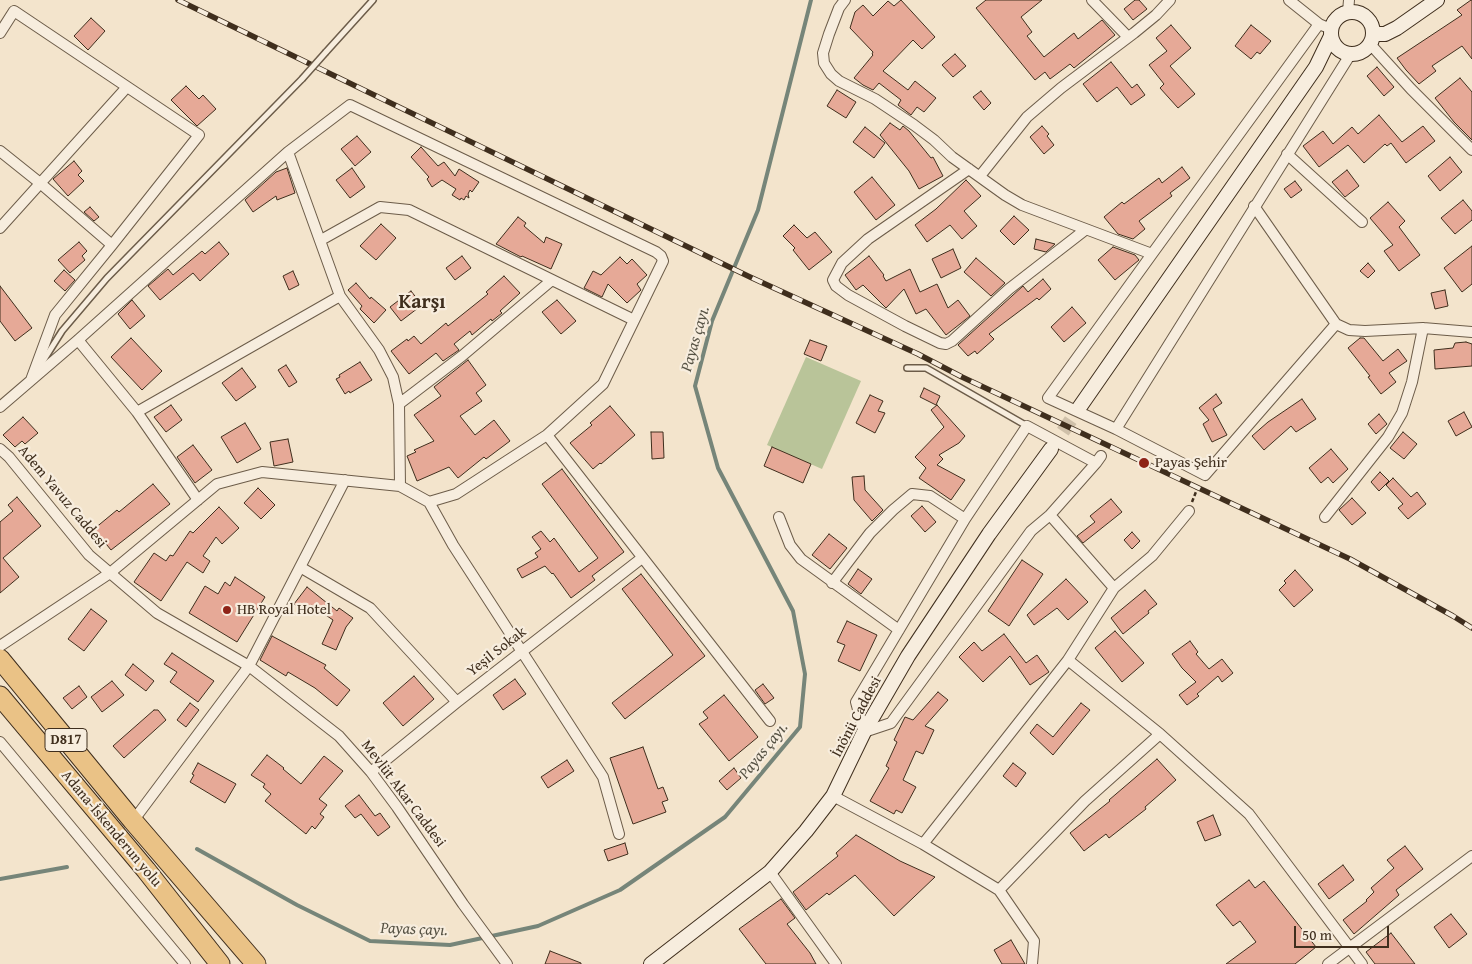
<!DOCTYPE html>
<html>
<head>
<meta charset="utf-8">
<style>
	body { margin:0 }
	#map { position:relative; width:1472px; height:964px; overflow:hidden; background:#f3e4cc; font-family:"Gentium Book Plus",serif }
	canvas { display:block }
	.scale { position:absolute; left:1294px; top:926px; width:95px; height:22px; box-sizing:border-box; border:2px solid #3f2e1d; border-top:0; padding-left:6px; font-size:15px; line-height:18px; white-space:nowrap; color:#3f2e1d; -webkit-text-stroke:4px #f7edde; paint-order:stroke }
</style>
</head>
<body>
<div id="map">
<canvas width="1472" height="964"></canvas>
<div class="scale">50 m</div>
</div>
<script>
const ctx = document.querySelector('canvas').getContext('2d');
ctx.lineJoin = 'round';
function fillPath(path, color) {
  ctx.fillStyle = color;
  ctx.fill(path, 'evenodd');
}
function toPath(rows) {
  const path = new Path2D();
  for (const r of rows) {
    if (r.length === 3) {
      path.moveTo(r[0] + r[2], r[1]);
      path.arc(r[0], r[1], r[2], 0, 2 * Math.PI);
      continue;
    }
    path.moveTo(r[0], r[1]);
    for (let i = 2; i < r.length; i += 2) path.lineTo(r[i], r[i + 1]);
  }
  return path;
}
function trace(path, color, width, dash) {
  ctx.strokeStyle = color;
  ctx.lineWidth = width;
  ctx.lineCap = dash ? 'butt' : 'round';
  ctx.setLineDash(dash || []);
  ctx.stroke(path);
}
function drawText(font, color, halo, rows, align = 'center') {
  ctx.font = font + ' "Gentium Book Plus",serif';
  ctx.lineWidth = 4.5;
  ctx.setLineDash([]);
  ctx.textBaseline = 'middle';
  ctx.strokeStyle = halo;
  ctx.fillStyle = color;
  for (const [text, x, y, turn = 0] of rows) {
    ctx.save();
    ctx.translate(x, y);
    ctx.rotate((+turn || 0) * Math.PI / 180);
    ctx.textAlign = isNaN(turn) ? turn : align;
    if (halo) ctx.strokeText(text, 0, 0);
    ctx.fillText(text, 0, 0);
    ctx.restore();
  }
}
fillPath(toPath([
	[806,357,861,381,822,469,767,445]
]), '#b9c499');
trace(toPath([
	[197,849,297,905,370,941,450,945,538,926,620,890,725,817,800,727,805,674,793,611,718,468,695,386,712,321,758,210,811,0],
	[0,879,67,867]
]), '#768579', 4);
const building = toPath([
	[901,0,935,37,922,49,913,40,883,71,908,90,915,81,936,98,924,112,917,107,911,115,898,105,901,100,879,83,873,90,863,85,854,78,873,55,872,54,873,52,850,28,855,12,863,5,873,16,888,1,894,6,901,0],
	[986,0,1042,0,1021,17,1032,32,1027,36,1044,57,1074,33,1078,39,1102,20,1115,35,1074,68,1070,64,1050,79,1045,72,1035,80,976,8,986,0],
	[1135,0,1139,0,1147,9,1133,20,1124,9,1135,0],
	[1471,0,1472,0,1472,59,1462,46,1432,66,1436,71,1419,84,1406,70,1397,58,1462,15,1457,10,1471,0],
	[91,18,105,31,88,50,74,36,91,18],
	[1171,25,1191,48,1170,66,1195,94,1178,108,1160,88,1164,84,1149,65,1167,51,1156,38,1171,25],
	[1251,25,1271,41,1260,54,1257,52,1251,59,1235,46,1251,25],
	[955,54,966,66,953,77,942,65,955,54],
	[1111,62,1132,88,1137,84,1145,95,1131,105,1117,87,1097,102,1083,84,1111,62],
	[1377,67,1394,87,1384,96,1367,76,1377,67],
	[1460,78,1472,92,1472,140,1454,122,1435,98,1460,78],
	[186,86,199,99,203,95,216,109,197,126,171,100,186,86],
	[837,90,856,102,846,118,827,106,837,90],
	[981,91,991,103,984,110,973,97,981,91],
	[1379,115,1402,142,1423,126,1435,141,1406,163,1391,143,1387,146,1385,144,1364,163,1348,145,1319,167,1303,146,1323,131,1333,144,1352,127,1358,134,1379,115],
	[890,123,900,130,903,126,909,131,931,158,933,157,943,176,919,189,909,171,880,135,890,123],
	[1042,126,1049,134,1047,136,1054,145,1044,154,1030,137,1042,126],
	[865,127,885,143,874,158,853,142,865,127],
	[357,136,371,152,355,166,341,149,357,136],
	[421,147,438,166,444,162,455,176,459,169,479,182,472,192,470,190,468,194,469,198,466,196,464,200,461,198,460,200,452,195,456,189,442,180,432,187,427,179,429,177,411,157,421,147],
	[1450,157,1462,172,1440,191,1428,176,1450,157],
	[74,161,82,171,78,175,84,181,68,196,53,179,74,161],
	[1182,167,1190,178,1170,193,1172,196,1139,221,1145,229,1133,239,1118,234,1104,217,1122,202,1124,204,1159,178,1162,183,1182,167],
	[287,168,295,193,277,200,276,196,253,212,245,200,276,172,287,168],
	[352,168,365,187,350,198,336,180,352,168],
	[1347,170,1359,186,1345,197,1332,182,1347,170],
	[872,177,895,205,876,220,854,192,872,177],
	[966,180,981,196,964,211,977,226,962,239,950,225,927,242,915,225,936,209,966,180],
	[1295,181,1302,190,1291,198,1284,189,1295,181],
	[1463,200,1472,211,1472,220,1455,234,1441,218,1463,200],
	[1388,202,1405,221,1399,227,1420,255,1399,271,1384,251,1393,245,1370,218,1388,202],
	[90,207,99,217,94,221,84,212,90,207],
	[1014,216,1029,230,1014,245,1000,231,1014,216],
	[518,217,526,223,524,226,544,243,546,237,562,244,551,269,522,256,521,257,496,244,518,217],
	[381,224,396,238,376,260,360,246,381,224],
	[794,225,807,238,815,232,832,252,809,270,793,250,795,248,783,236,794,225],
	[1036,239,1055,244,1046,252,1034,249,1036,239],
	[79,242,87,251,82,256,85,260,70,273,58,260,79,242],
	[219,242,229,254,200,281,193,273,160,300,148,286,168,269,173,275,202,251,205,254,219,242],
	[1472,246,1472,284,1462,292,1444,268,1472,246],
	[1113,247,1135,255,1139,260,1115,280,1098,260,1113,247],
	[953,249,961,268,941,278,932,259,953,249],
	[462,256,471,268,455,280,446,268,462,256],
	[869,256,884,275,883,276,886,281,910,269,920,292,937,284,948,308,958,300,970,316,946,335,926,309,916,314,904,289,886,308,863,285,856,290,845,275,869,256],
	[620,257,627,264,632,259,647,275,637,284,641,290,627,303,608,284,602,297,584,288,593,271,601,275,620,257],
	[976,258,1005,283,991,296,964,272,976,258],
	[1368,263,1375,271,1368,278,1360,271,1368,263],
	[64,270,75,280,65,291,54,281,64,270],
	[293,271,299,285,289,290,283,276,293,271],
	[504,276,520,293,500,311,502,313,492,321,491,319,472,335,470,331,454,344,459,350,443,361,436,353,409,374,391,351,407,339,408,341,414,336,421,344,446,323,448,326,488,294,486,292,504,276],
	[1043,279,1051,289,1039,300,1037,298,989,334,994,339,977,354,975,351,968,356,958,345,1023,286,1028,292,1043,279],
	[356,283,370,299,371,297,386,310,374,323,360,309,362,306,348,290,356,283],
	[0,286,32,328,15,341,0,321,0,286],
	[1445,290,1448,306,1435,309,1431,293,1445,290],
	[411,291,422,305,401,321,390,307,411,291],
	[132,300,145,316,130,329,118,314,132,300],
	[557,300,576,321,561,334,542,312,557,300],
	[1072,307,1086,323,1064,342,1051,327,1072,307],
	[131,338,162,371,142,390,111,357,131,338],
	[1360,338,1364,338,1383,361,1398,349,1407,361,1389,373,1396,382,1381,394,1368,377,1370,376,1348,348,1360,338],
	[810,340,827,346,821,361,804,354,810,340],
	[1466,342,1472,344,1472,366,1435,369,1434,350,1453,348,1455,343,1466,342],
	[468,360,486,385,476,393,482,401,460,416,475,435,494,420,510,441,486,459,484,457,458,478,449,467,417,481,407,456,416,452,414,450,434,441,414,415,441,396,434,387,468,360],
	[360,362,372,380,350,393,349,391,345,394,336,379,340,377,339,375,360,362],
	[286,365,297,382,289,387,278,370,286,365],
	[242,368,256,387,236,401,222,383,242,368],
	[924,388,940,396,936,405,920,397,924,388],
	[1216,394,1222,403,1213,409,1227,435,1212,442,1203,424,1209,420,1199,408,1216,394],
	[870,395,883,401,878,411,885,413,875,433,856,423,870,395],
	[1302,399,1316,419,1296,432,1291,426,1264,450,1252,436,1268,422,1302,399],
	[171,405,182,420,166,432,154,417,171,405],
	[937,405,965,436,959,443,939,455,943,459,937,465,965,480,951,500,919,478,926,468,915,457,944,427,931,410,937,405],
	[610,406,635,435,601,464,600,463,593,469,570,443,592,425,590,423,610,406],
	[1464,412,1472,427,1456,436,1448,421,1464,412],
	[1379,414,1387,424,1376,434,1368,424,1379,414],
	[23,417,38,433,25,444,22,441,15,447,3,435,23,417],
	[245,423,261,449,237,463,221,437,245,423],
	[651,432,663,432,664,458,652,459,651,432],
	[1403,432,1417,444,1404,459,1390,448,1403,432],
	[288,439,293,462,274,466,270,442,288,439],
	[193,445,212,470,195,483,177,457,193,445],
	[772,447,811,464,803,483,764,466,772,447],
	[1331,449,1348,469,1333,483,1328,477,1321,483,1309,468,1331,449],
	[562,469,624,552,592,576,595,580,571,598,553,573,552,574,545,566,522,578,517,569,538,557,535,553,541,549,532,537,541,531,550,542,554,538,579,572,598,558,542,484,562,469],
	[1380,472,1389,481,1379,491,1371,482,1380,472],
	[864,476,865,490,883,510,872,521,854,500,852,477,864,476],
	[1393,478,1411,497,1417,492,1426,504,1408,519,1398,508,1403,504,1386,485,1393,478],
	[153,484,170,504,111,550,94,529,117,510,119,512,153,484],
	[258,488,275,505,261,519,244,503,258,488],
	[17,497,41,526,3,558,19,577,0,593,0,522,13,511,8,505,17,497],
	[1352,498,1366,513,1352,525,1339,510,1352,498],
	[1111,499,1122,512,1083,543,1077,536,1095,522,1090,516,1111,499],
	[922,506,936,522,925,532,911,516,922,506],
	[219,507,239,528,222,544,216,537,203,556,210,561,203,573,187,562,161,601,134,582,154,553,166,561,170,555,173,556,190,531,193,533,219,507],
	[1132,532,1140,541,1132,549,1124,540,1132,532],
	[829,534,847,548,830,569,812,555,829,534],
	[1022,560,1043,574,1009,626,988,611,1022,560],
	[858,569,872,579,861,594,848,584,858,569],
	[1295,570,1313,590,1294,607,1279,590,1286,583,1284,581,1295,570],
	[641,574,705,656,625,719,612,703,673,655,622,589,641,574],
	[235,577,265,597,237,642,189,613,205,586,218,594,225,582,230,586,235,577],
	[1066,579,1088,602,1068,620,1057,608,1034,625,1027,615,1066,579],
	[307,587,337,611,339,608,353,618,346,627,336,650,322,644,333,620,311,605,304,613,294,604,307,587],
	[1145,590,1157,604,1148,611,1149,613,1123,634,1111,618,1145,590],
	[91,609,107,621,84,651,68,639,91,609],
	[847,621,877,635,860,671,838,661,845,645,837,642,847,621],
	[1115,631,1144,663,1122,682,1095,648,1115,631],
	[1004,634,1026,663,1037,655,1049,672,1030,685,1010,656,983,682,959,657,974,642,982,651,1004,634],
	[272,636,326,665,324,668,350,690,337,706,315,688,288,672,286,676,260,660,272,636],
	[1190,641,1198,652,1196,654,1209,669,1222,659,1233,673,1222,682,1218,676,1197,694,1199,696,1187,705,1179,695,1196,682,1182,668,1172,654,1190,641],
	[172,653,214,681,198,702,170,682,177,672,164,664,172,653],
	[133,664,154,681,146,691,125,675,133,664],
	[414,676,434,699,403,726,383,703,414,676],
	[515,679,526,694,503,710,493,695,515,679],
	[112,681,124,695,102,712,91,697,112,681],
	[763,684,774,698,765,704,755,690,763,684],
	[79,686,87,697,72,709,63,698,79,686],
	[938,692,948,700,925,726,934,730,923,754,916,751,903,780,916,787,902,813,896,810,894,814,870,801,889,768,886,766,897,742,894,740,905,717,913,720,938,692],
	[724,695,758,737,729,761,699,724,708,718,703,712,724,695],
	[190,703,199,710,186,727,177,720,190,703],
	[1081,703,1090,710,1053,755,1030,733,1037,724,1053,737,1081,703],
	[154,710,158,710,166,720,124,758,113,746,154,710],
	[643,747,658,789,663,787,668,800,662,802,666,812,633,824,610,758,643,747],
	[267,755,284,768,283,769,301,784,324,756,343,771,319,799,327,805,320,814,324,817,315,829,312,826,306,834,265,801,271,794,263,787,265,784,251,775,267,755],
	[1157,759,1176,780,1145,807,1146,809,1109,838,1106,834,1084,851,1070,833,1110,801,1109,800,1157,759],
	[567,760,574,771,548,788,541,777,567,760],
	[198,763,236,784,225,803,190,782,194,775,192,774,198,763],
	[1013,763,1026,773,1016,787,1003,776,1013,763],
	[734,768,741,778,727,790,719,781,734,768],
	[359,795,375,816,380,813,390,827,378,836,361,814,355,818,345,806,359,795],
	[1213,815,1221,835,1205,841,1197,822,1213,815],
	[856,835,900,861,935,877,894,916,855,875,829,895,827,893,806,910,793,892,838,856,836,853,856,835],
	[625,843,628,854,608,861,604,850,625,843],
	[1405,846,1423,869,1396,890,1399,895,1354,934,1343,920,1367,901,1366,900,1374,892,1371,888,1394,868,1387,860,1405,846],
	[1343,865,1354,880,1329,899,1318,884,1343,865],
	[1249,880,1255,888,1264,881,1316,947,1295,964,1226,964,1256,942,1240,921,1233,926,1216,905,1249,880],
	[781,899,795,918,787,924,810,953,816,964,766,964,739,929,781,899],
	[1451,914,1467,934,1449,948,1434,927,1451,914],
	[1391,933,1415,964,1375,964,1366,952,1391,933],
	[1011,940,1025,964,1002,964,994,950,1011,940],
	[550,951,581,963,581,964,545,964,550,951]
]);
fillPath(building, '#e6a997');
trace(building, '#3f2e1d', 1);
trace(toPath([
	[1051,449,1079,408]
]), '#cfc0a9', 14, [14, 7]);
const lane = toPath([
	[326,52,373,0],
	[40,366,62,331,107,278,302,79],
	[907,368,926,368,1027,426]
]);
const street = toPath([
	[845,0,839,8,829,34,823,53,824,63,831,74,839,81,875,99,914,125,934,140,952,157,1005,195,1022,205,1152,254,1319,24],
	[1092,0,1128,37],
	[1289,0,1319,24,1331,29],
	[1348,12,1349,0],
	[0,33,14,11,199,135,112,245,55,315,31,380],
	[1371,45,1411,89,1472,150],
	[0,151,40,183,112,245],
	[288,152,340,296,379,350,393,377,399,404,400,486],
	[1287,154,1362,222],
	[969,169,868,239,842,263,833,280,836,286,848,295,905,326,940,343,946,344,952,341,1009,289,1085,230],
	[980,176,1027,117,1061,88,1134,33,1156,15,1170,0],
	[1254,206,1336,324,1349,330,1365,331,1423,328,1472,332],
	[0,228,127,87],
	[321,240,380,207,409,210,634,320],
	[1336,324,1205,475,1116,429,1350,55],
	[78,340,137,412,198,500],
	[399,404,462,356,552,280],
	[0,407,78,340,288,152,350,105,656,252,661,256,663,261,603,384,547,435,456,494,429,502,400,486,262,472,217,484,110,573,0,646],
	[137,412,340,296],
	[1116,429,1048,398,1152,254],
	[547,435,770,721],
	[0,449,9,457,89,555,157,613,249,666,339,736,371,772,397,807,463,904,507,964],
	[1096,463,1027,426,965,519,856,702,864,732,891,723,1031,531,1050,515,1096,463,1101,456],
	[429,502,453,545,603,777,619,834],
	[1050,515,1114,588,1068,660],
	[779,517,790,545,801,559,899,630],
	[1325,517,1388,437,1402,413,1412,382,1423,328],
	[300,567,370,608,457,702],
	[832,583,870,533,893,510,912,494,930,496,965,519],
	[1114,588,1152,556,1189,511],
	[0,742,185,964],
	[371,772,457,702,642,558],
	[833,796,923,844,999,890,1034,941,1032,964],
	[133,821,249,666,345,480],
	[923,844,1068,660,1160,734,1249,814,1362,964],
	[770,872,836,964],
	[999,890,1085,801,1160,734],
	[1328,964,1472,856]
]);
const secondary = toPath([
	[1352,33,21],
	[1374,34,1385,34,1397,28,1437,0],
	[1079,408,1316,67,1331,36],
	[651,964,770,872,806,831,833,796,864,732,908,656,989,534,1051,449]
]);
const highway = toPath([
	[0,659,133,821,256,964],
	[0,696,146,870,220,964]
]);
trace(lane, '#6c5c49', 8);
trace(street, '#6c5c49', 12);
trace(secondary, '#3f2e1d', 16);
trace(highway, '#3f2e1d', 21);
trace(toPath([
	[1192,502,1199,484]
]), '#3f2e1d', 2.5, [4, 2.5]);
trace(lane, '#f7edde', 5);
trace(street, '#f7edde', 10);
trace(secondary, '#f7edde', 14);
trace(highway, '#eac286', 19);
const rail = toPath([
	[178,0,750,277,918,354,962,377,1350,559,1453,616,1472,628]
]);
trace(rail, '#3f2e1d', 5.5);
trace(rail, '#f7edde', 4, [11]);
const laneBridge = toPath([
	[302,79,326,52]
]);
trace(laneBridge, '#6c5c49', 8, []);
trace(laneBridge, '#f7edde', 5);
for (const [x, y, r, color] of [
	[1144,463,6,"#8f2418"],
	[227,610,5,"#8f2418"]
]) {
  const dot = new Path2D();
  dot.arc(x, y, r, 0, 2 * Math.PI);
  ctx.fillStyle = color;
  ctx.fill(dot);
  trace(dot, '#f7edde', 2);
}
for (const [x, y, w] of [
	[66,740,42]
]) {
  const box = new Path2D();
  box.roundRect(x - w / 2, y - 11.5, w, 23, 4);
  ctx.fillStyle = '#f7edde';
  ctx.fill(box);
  trace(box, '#3f2e1d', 1);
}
drawText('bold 14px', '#3f2e1d', null, [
	["D817",66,740]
]);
drawText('15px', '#3f2e1d', '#f7edde', [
	["Payas Şehi̇r",1155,463],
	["HB Royal Hotel",237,610]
], 'left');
drawText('15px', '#3f2e1d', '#f7edde', [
	["Adem Yavuz Caddesi",62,497,50],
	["Yeşil Sokak",497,652,-38],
	["İnönü Caddesi",857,717,-62],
	["Mevlüt Akar Caddesi",403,794,53],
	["Adana-İskenderun yolu",111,829,50]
]);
drawText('italic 16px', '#565244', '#f7edde', [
	["Payas çayı.",696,339,-74],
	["Payas çayı.",764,751,-51],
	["Payas çayı.",414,930,2]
]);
drawText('bold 20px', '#3f2e1d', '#f7edde', [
	["Karşı",422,303]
]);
</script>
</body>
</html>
